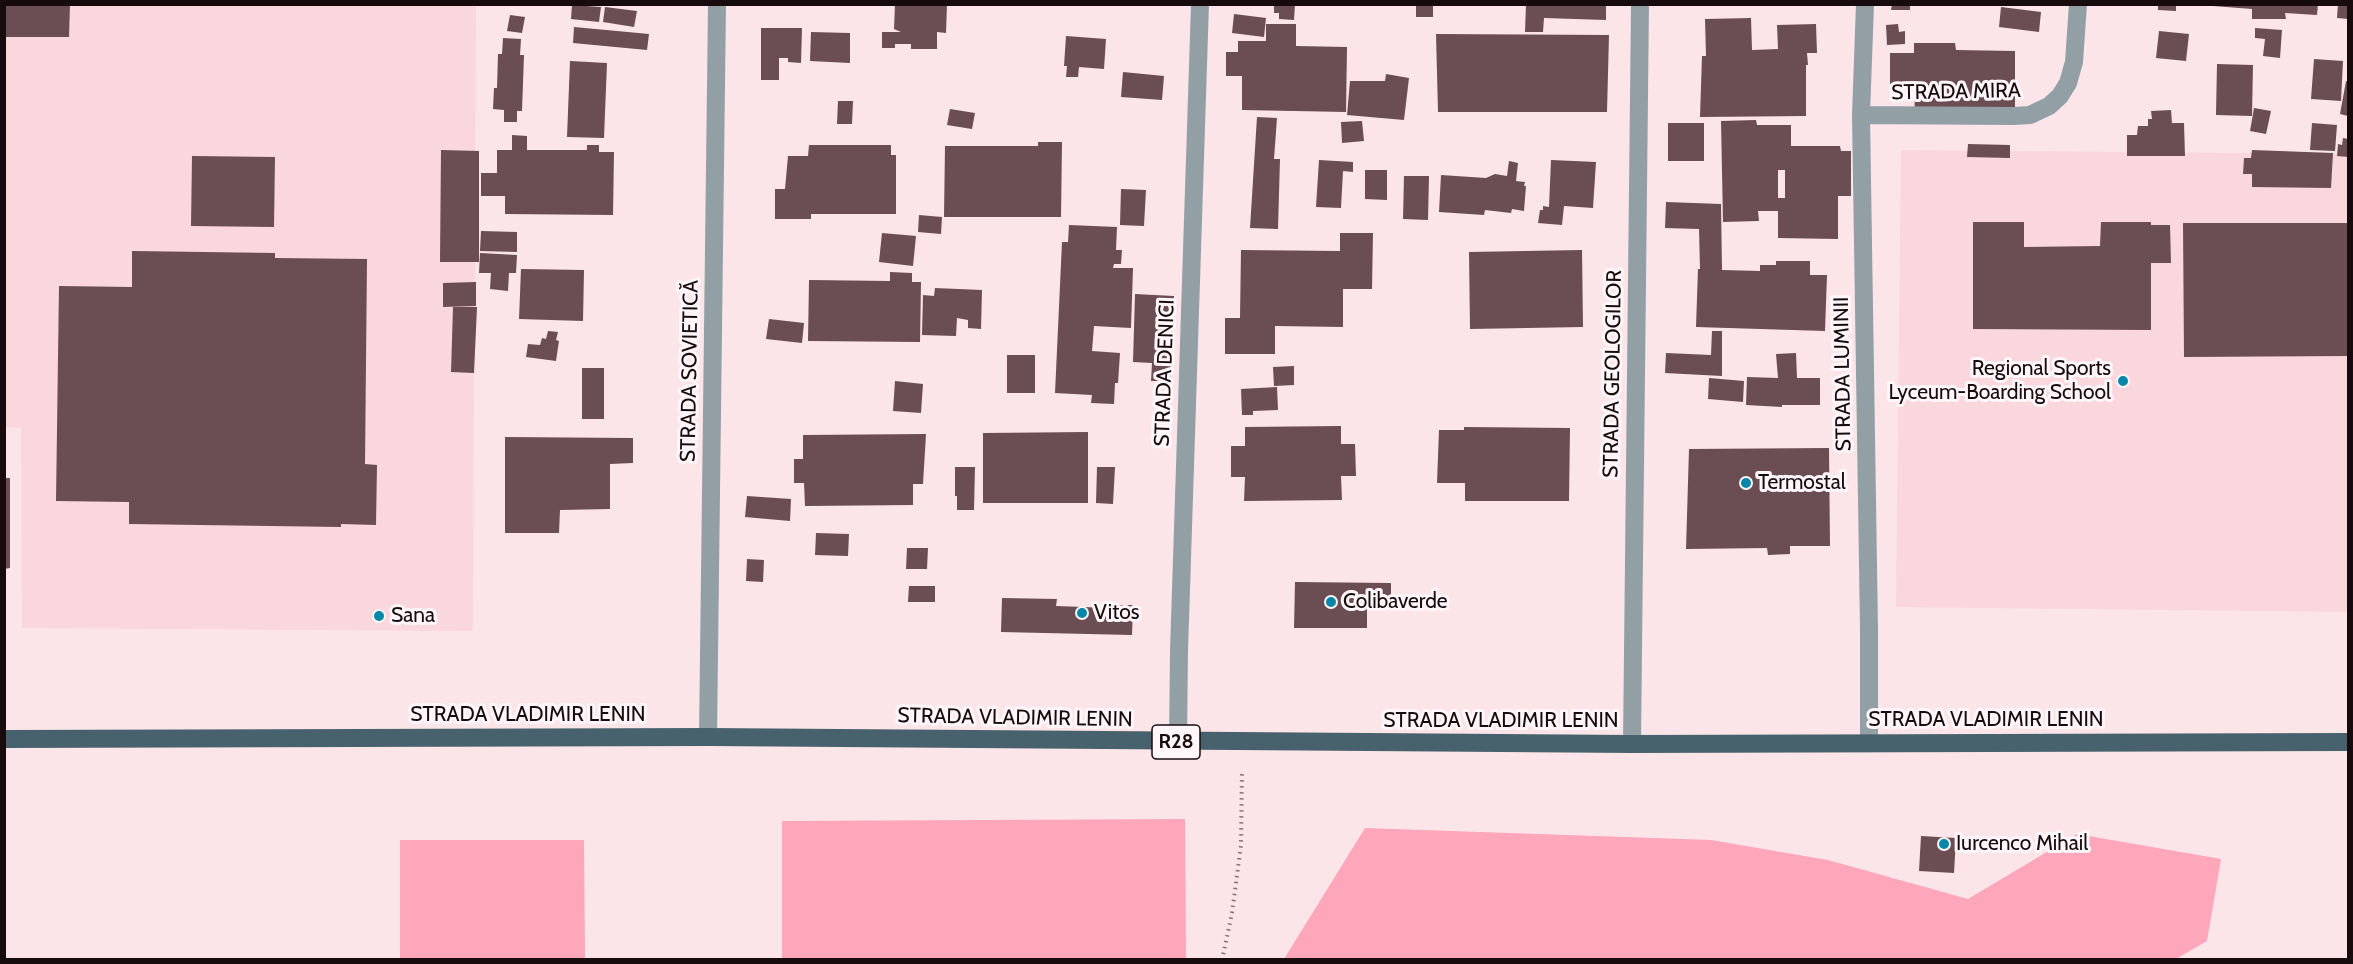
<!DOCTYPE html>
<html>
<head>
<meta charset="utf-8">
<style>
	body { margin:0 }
	#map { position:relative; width:2353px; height:964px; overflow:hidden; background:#fbe5e9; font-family:Cabin,sans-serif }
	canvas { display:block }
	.frame { position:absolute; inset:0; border:6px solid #170b0e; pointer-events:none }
</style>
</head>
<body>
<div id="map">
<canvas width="2353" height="964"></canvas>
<div class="frame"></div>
</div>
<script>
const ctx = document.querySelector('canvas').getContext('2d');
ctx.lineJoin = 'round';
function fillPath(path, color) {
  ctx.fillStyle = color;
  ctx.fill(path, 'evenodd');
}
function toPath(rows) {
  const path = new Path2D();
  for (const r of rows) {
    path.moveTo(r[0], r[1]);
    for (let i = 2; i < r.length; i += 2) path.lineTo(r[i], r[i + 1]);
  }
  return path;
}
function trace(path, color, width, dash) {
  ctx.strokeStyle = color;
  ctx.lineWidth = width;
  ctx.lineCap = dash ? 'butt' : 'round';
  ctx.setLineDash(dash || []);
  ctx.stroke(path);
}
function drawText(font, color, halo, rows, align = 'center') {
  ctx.font = font + ' Cabin,sans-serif';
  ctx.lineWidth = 6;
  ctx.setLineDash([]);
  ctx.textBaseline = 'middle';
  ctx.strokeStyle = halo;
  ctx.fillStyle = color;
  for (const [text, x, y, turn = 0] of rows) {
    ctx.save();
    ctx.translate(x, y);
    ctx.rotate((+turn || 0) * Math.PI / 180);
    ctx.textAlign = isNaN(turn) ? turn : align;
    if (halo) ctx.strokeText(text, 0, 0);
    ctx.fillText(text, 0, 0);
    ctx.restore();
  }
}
fillPath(toPath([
	[4,5,476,5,473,631,22,628,21,428,4,427],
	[1901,150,2348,154,2348,612,1896,607]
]), '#fad6dd');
fillPath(toPath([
	[1185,819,1186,959,782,959,782,821],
	[1365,828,1711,840,1828,860,1968,899,2077,834,2221,859,2207,941,2176,959,1284,959],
	[400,840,584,840,585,958,400,959]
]), '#fea6ba');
fillPath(toPath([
	[4,4,70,4,69,37,4,37],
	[895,4,947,4,946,33,937,32,937,49,911,49,911,44,895,44,895,48,882,48,882,32,901,32,894,29],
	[1274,4,1295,4,1294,20,1279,19,1279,13,1274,13],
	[1416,4,1433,4,1433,17,1416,17],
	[1526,4,1606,4,1606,20,1544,18,1543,32,1525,32],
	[1892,4,1910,4,1910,10,1891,10],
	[2158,4,2176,4,2176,11,2158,10],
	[2213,4,2318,4,2317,15,2285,13,2286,19,2252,19,2252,9,2213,6],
	[2338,4,2348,4,2348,19,2337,18],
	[572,5,601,7,599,22,571,19],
	[605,7,637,11,634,27,603,22],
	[2001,7,2041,12,2039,32,1999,27],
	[1234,14,1266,18,1264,37,1232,33],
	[510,15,525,17,522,33,507,31],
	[1751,18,1752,50,1778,49,1777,25,1816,24,1817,53,1807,53,1808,65,1806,65,1806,116,1700,117,1702,56,1706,56,1705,19],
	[1266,24,1296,24,1296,46,1347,47,1346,112,1242,110,1242,76,1226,76,1226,52,1238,52,1238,41,1266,41],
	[1898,24,1899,32,1905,31,1905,44,1887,45,1886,25],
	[574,27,649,34,647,50,573,43],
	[761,28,802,28,801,63,788,62,788,58,779,58,779,80,761,80],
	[2255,28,2282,30,2280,58,2263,56,2265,39,2255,38],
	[2159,31,2189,34,2186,61,2156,58],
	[811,32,850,33,850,63,810,61],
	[1436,34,1609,35,1607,112,1438,112],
	[1066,36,1106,39,1104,69,1079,67,1078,77,1066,77,1067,66,1064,66],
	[503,38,521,39,520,55,524,55,522,111,517,111,517,122,504,122,504,110,493,109,494,88,497,88,498,54,502,54],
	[1914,43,1955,43,1956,50,2015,51,2015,116,1915,115,1914,85,1890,84,1890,53,1914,53],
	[2314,59,2343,61,2341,101,2311,99],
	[570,61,607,63,604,138,567,137],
	[2217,64,2253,65,2252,116,2216,115],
	[1123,72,1164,76,1162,100,1121,97],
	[1386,74,1409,78,1404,120,1347,115,1350,81,1385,81],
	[2346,81,2348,82,2348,116,2340,114],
	[838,101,853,101,852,124,837,124],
	[2254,108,2271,111,2266,134,2250,131],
	[950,109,975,113,972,129,947,125],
	[2171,110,2172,123,2184,123,2185,156,2127,156,2127,135,2137,135,2138,126,2148,126,2148,119,2152,119,2151,111],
	[1257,117,1277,118,1274,159,1280,159,1278,229,1250,228],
	[1756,120,1757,125,1791,125,1791,146,1840,146,1841,151,1851,151,1851,196,1838,196,1838,239,1778,238,1778,211,1758,211,1759,221,1723,222,1721,121],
	[1778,170,1785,170,1785,198,1778,198],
	[1362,121,1364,141,1342,143,1341,122],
	[1668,123,1704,123,1704,161,1668,161],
	[2312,123,2337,125,2335,151,2310,150],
	[512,135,527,136,527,150,587,150,587,145,599,145,599,152,614,152,613,215,505,214,505,196,481,196,481,173,497,173,497,150,512,150],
	[2343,138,2348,139,2348,157,2337,156,2338,144,2342,145],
	[1038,142,1062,142,1061,217,944,217,945,146,1038,146],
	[1968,144,2010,145,2010,158,1967,157],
	[809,145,891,145,891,155,896,155,896,214,811,214,811,219,775,219,775,189,785,189,788,156,808,156],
	[441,150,479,151,479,262,440,262],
	[2252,150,2333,153,2331,188,2252,187,2252,174,2243,174,2244,158,2251,158],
	[192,156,275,157,274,227,191,226],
	[1319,160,1353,162,1353,172,1343,171,1341,208,1316,207],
	[1551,160,1596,162,1593,208,1564,206,1562,225,1538,223,1540,210,1543,210,1543,206,1549,207],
	[1509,161,1518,163,1516,181,1525,182,1524,186,1526,186,1524,211,1512,209,1511,213,1485,210,1484,215,1439,212,1441,175,1486,178,1495,174,1507,176],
	[1365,170,1387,170,1387,200,1365,199],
	[1404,176,1429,176,1428,220,1403,219],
	[1121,189,1146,190,1144,226,1120,225],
	[1666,202,1721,204,1722,270,1760,271,1760,265,1776,265,1776,261,1810,261,1810,275,1827,275,1825,331,1696,327,1698,269,1700,269,1699,229,1665,228],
	[919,215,942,217,941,234,918,232],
	[1973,222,2024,222,2024,247,2100,246,2101,222,2151,222,2151,225,2170,225,2171,263,2151,263,2151,330,1973,329],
	[2183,223,2348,223,2348,356,2184,357],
	[1069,225,1117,227,1116,250,1122,250,1121,264,1114,264,1113,268,1133,268,1131,328,1094,326,1092,351,1120,353,1118,383,1115,383,1114,404,1091,403,1092,395,1055,393,1062,242,1068,242],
	[481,231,517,232,517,252,480,251],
	[882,233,916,236,913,266,879,262],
	[1340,233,1373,233,1372,289,1343,289,1343,327,1275,326,1275,354,1225,354,1225,318,1240,318,1241,250,1340,251],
	[1582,250,1583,327,1470,329,1469,252],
	[132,251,275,253,275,258,367,259,365,464,377,465,376,525,341,524,341,527,129,524,129,502,56,501,59,286,132,287],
	[480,253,517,255,516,273,509,273,508,291,490,289,491,273,479,273],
	[521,269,584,270,583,321,519,319],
	[890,272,912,273,912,282,921,282,920,342,808,341,809,280,890,281],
	[476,282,476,306,443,307,443,283],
	[935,288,982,290,981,329,968,328,968,320,957,318,956,336,922,335,923,295,934,296],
	[1135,294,1174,296,1170,381,1151,381,1152,363,1133,362],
	[453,307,477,307,474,373,451,372],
	[769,319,804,323,802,343,766,339],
	[548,331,558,332,556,340,559,341,556,361,526,357,528,344,540,345,542,338,546,339],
	[1712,331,1722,331,1722,376,1665,373,1666,353,1711,355],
	[1796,353,1797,378,1820,378,1820,405,1782,405,1782,407,1746,405,1747,377,1778,378,1776,354],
	[1007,355,1035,355,1035,393,1007,393],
	[1294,366,1294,385,1274,386,1273,367],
	[582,368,604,368,604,419,582,419],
	[1709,378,1744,381,1743,402,1708,399],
	[895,381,923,384,921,413,893,411],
	[1277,387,1278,410,1253,411,1253,415,1242,415,1241,389],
	[1341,426,1341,444,1355,444,1356,476,1341,476,1342,500,1244,501,1245,477,1231,477,1231,446,1245,446,1245,427],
	[1464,427,1570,428,1569,501,1465,501,1465,483,1437,483,1439,430,1464,430],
	[1088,432,1088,503,983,503,983,433],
	[926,434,923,484,913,484,913,505,805,506,804,483,794,483,794,459,803,459,803,435],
	[505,437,633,438,633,463,610,464,610,509,560,510,559,533,505,533],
	[1829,448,1830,546,1790,546,1790,554,1768,555,1767,548,1686,549,1689,449],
	[955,467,975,467,974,510,957,510,957,496,955,496],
	[1097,467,1115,467,1113,504,1096,503],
	[4,478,10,478,10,568,4,569],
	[747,496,791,499,790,521,745,517],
	[816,533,849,534,848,556,815,555],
	[907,548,928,548,927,569,906,569],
	[747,559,764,560,763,582,746,581],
	[1295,582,1391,583,1391,605,1367,605,1367,628,1294,628],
	[909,586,935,586,935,602,908,602],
	[1002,598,1057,599,1056,606,1110,608,1110,605,1133,605,1132,635,1001,632],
	[1921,836,1956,838,1954,873,1919,871]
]), '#6b4d54');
trace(toPath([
	[1222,960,1232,913,1241,845,1242,771]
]), '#857478', 4, [1.5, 4.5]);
trace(toPath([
	[1865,4,1861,115,1869,629,1869,743],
	[1861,115,2014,116,2030,115,2049,106,2060,96,2068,83,2074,62,2078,4],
	[708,737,717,4],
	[1178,742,1179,651,1200,4],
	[1632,744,1640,4]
]), '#92a0a6', 18);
trace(toPath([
	[4,739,708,737,1632,744,2348,742]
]), '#48626d', 18);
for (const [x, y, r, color] of [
	[2123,381,6,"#0487a9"],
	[1746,483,6,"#0487a9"],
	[1331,602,6,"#0487a9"],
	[1082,613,6,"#0487a9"],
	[379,616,6,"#0487a9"],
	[1944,844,6,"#0487a9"]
]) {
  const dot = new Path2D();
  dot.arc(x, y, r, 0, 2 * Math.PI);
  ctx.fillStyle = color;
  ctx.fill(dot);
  trace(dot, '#fef6f8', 2);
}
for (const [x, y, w] of [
	[1176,742,48]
]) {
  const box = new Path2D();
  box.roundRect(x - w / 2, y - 17, w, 34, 4.5);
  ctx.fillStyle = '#fef6f8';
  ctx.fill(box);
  trace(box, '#170b0e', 1.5);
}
drawText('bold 20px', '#170b0e', null, [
	["R28",1176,742]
]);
drawText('21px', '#170b0e', '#fef6f8', [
	["STRADA MIRA",1956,92,-1],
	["STRADA SOVIETICĂ",690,371,-89],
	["STRADA DENICI",1165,373,-88],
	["STRADA GEOLOGILOR",1613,374,-89],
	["STRADA LUMINII",1843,374,-91],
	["STRADA VLADIMIR LENIN",528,715],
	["STRADA VLADIMIR LENIN",1015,718,1],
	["STRADA VLADIMIR LENIN",1986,720],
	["STRADA VLADIMIR LENIN",1501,721]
]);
drawText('21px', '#170b0e', '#fef6f8', [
	["Regional Sports",2111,369,"right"],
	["Lyceum-Boarding School",2111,393,"right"],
	["Termostal",1758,483],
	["Colibaverde",1343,602],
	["Vitos",1094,613],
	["Sana",391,616],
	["Iurcenco Mihail",1956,844]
], 'left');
</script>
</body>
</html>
